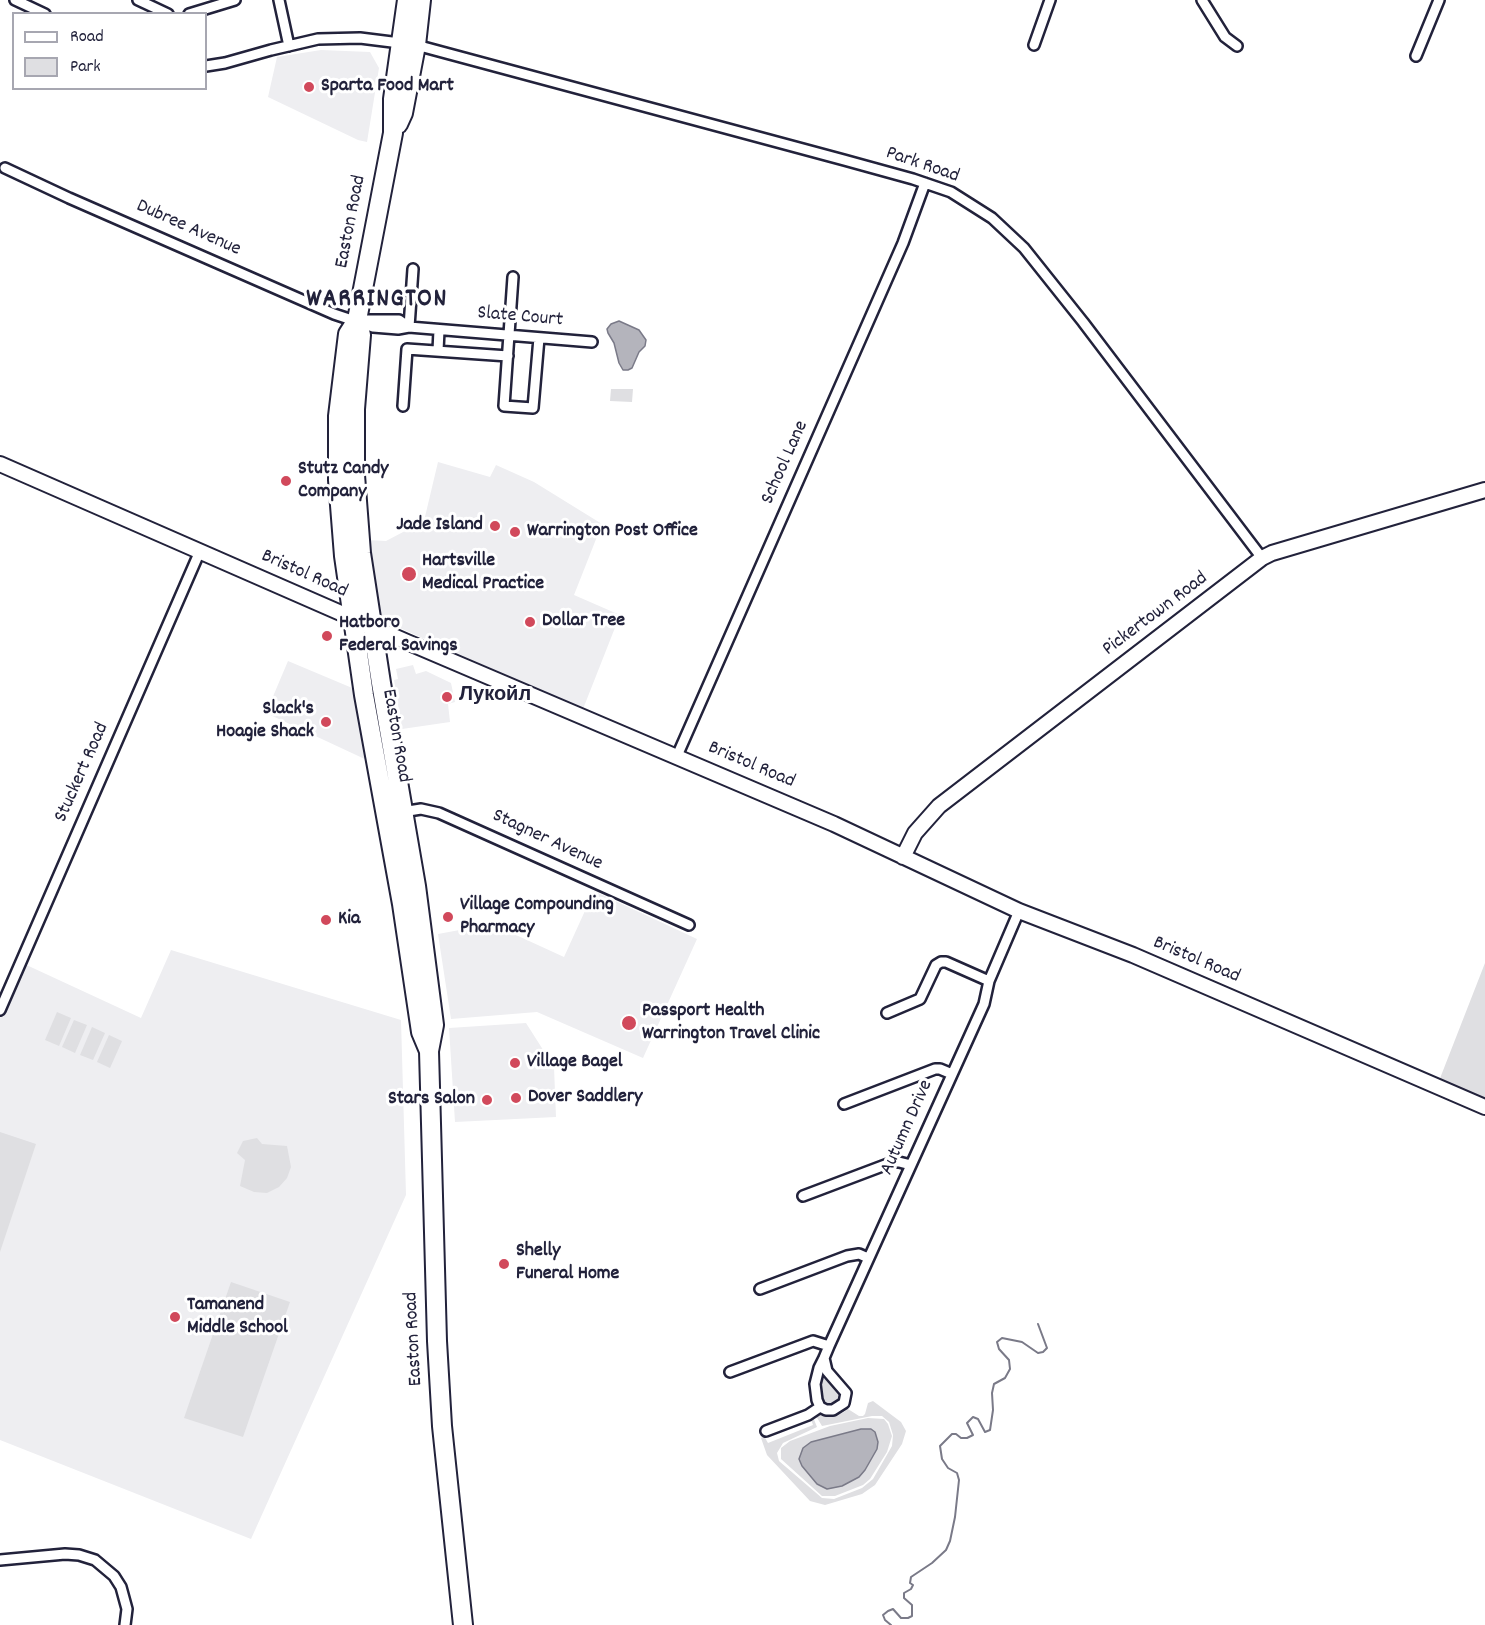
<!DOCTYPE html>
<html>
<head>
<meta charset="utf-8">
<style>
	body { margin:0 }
	#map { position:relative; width:1485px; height:1625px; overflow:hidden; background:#fff; font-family:Dekko,sans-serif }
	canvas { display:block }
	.legend { position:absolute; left:12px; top:12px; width:195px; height:78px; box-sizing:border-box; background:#fff; border:2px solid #a7a7b1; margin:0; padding:8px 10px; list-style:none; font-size:18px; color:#22223b }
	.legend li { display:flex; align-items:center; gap:12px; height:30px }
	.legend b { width:30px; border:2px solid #a7a7b1 }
</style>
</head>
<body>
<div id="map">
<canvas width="1485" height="1625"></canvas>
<ul class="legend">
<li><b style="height:8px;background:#fff"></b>Road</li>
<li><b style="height:16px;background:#dfdfe2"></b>Park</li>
</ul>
</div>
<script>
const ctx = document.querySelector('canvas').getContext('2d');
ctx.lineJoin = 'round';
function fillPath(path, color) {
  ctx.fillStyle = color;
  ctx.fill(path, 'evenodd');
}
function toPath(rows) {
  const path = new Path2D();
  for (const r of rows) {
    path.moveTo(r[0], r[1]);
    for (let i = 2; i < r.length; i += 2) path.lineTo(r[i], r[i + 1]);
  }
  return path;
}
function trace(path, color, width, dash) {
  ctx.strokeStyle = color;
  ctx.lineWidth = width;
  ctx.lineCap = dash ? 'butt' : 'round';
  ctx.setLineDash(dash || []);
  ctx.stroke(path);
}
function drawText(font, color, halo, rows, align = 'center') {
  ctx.font = font + ' Dekko,sans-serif';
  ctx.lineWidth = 6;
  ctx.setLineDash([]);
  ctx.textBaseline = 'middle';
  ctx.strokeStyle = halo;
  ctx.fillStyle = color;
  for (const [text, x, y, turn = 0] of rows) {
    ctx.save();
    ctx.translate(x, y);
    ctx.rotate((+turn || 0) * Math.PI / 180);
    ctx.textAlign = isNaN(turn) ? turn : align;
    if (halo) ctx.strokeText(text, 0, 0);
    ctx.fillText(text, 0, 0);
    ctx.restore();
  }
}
fillPath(toPath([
	[321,50,370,52,379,68,367,142,358,140,268,97,277,57],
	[438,462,490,477,496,465,534,482,602,524,574,595,620,615,583,709,384,621,376,613,367,540,386,541,424,521],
	[288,661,357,690,369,761,266,713],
	[413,665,416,674,426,671,451,683,455,702,448,704,450,722,402,729,394,680,398,679,396,669],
	[594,891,697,939,643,1058,537,1012,451,1019,438,934,492,924,564,957],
	[171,950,401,1020,406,1195,251,1539,0,1440,0,1008,20,962,141,1018],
	[526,1023,554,1067,556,1117,455,1122,449,1028]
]), '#eeeef1');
fillPath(toPath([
	[611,389,633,389,632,402,610,401],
	[1485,963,1485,1107,1437,1086],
	[57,1012,71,1018,59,1046,45,1040],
	[74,1020,87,1025,75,1053,62,1047],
	[92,1027,105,1033,93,1060,80,1055],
	[109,1035,122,1041,110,1068,97,1062],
	[0,1132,36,1144,0,1252],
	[257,1138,262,1144,287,1146,291,1167,287,1178,279,1187,267,1193,254,1192,240,1186,245,1160,237,1153,243,1141],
	[231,1282,290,1302,243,1437,184,1418],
	[824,1378,839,1392,841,1397,838,1404,829,1406,823,1402,820,1386,821,1379],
	[873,1401,901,1422,906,1431,902,1444,875,1485,862,1494,825,1505,810,1501,767,1455,761,1438,764,1436,768,1443,813,1425,811,1419,813,1417,817,1427,783,1443,777,1453,779,1461,822,1498,834,1499,862,1488,873,1479,892,1446,893,1435,889,1422,882,1416,872,1416,822,1426,816,1416,820,1415,834,1417,844,1412,848,1409,859,1416,863,1416,865,1414,868,1403],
	[868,1418,884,1419,888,1424,892,1436,887,1452,870,1479,863,1485,835,1496,822,1496,781,1459,781,1448,790,1441,830,1426]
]), '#dfdfe2');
const water = toPath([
	[619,321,639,330,646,340,645,346,639,352,632,368,628,370,623,370,619,363,614,343,608,333,607,329,611,324,619,321],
	[861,1429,871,1429,875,1432,878,1442,877,1449,865,1470,859,1477,842,1486,827,1489,817,1484,802,1466,799,1459,803,1448,811,1442,861,1429]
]);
fillPath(water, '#b4b4bc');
trace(water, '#7a7a88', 1.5);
trace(toPath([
	[891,1625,885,1620,883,1615,888,1611,893,1609,901,1618,908,1618,912,1616,912,1605,904,1598,904,1593,911,1589,913,1585,910,1583,911,1577,932,1563,946,1550,950,1541,955,1517,959,1480,957,1473,948,1468,942,1459,940,1446,952,1434,956,1434,961,1438,967,1438,973,1435,967,1423,973,1417,978,1419,985,1432,990,1430,993,1410,992,1393,994,1384,1005,1378,1010,1369,1009,1360,999,1349,997,1342,1002,1338,1022,1342,1038,1353,1043,1352,1047,1348,1038,1324]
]), '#7a7a88', 2);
const street = toPath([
	[15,0,45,14],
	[138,0,168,14],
	[279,0,289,46],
	[1202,0,1225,37,1237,46],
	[189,14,235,0],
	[1034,45,1050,0],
	[1416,56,1439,0],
	[206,66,225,63,271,50,318,39,360,38,416,45,844,160,913,179,951,192,992,218,1024,248,1083,322,1262,558],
	[5,168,69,198,334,314,373,327,398,329,409,327,592,342],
	[513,277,504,406,533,408,539,338],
	[359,320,399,320,409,327],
	[409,327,413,269],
	[438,351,439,330],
	[403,406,407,349,508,356],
	[677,756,903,243,925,183],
	[402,812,421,809,439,813,689,925],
	[0,1010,200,551],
	[887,1013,920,999,936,965,941,962,946,962,989,981],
	[844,1104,935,1069,940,1069,952,1074],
	[803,1196,893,1162,899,1162,911,1165],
	[760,1289,847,1256,859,1254,868,1258],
	[824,1358,827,1371,846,1393,844,1403,833,1410,826,1410,820,1407,817,1400,815,1384,819,1368,824,1358,829,1346,984,1004,989,981,1019,911],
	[730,1372,813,1341,829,1346],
	[766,1431,808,1415,820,1407],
	[0,1560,65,1554,79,1555,95,1560,114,1576,121,1587,127,1609,125,1625]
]);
const secondary = toPath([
	[0,464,407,642,834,824,1019,911,1133,955,1485,1107],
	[903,857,915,833,939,806,1262,558,1272,553,1485,490]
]);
const highway = toPath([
	[407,0,393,99,393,133,357,320,348,334,338,416,338,480,344,556,364,695,402,904,421,1032,429,1051],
	[398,124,403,113,416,45,421,0],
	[357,320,361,335,355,409,355,475,361,553,381,683,416,886,434,1025,429,1051,437,1341,442,1426,463,1625]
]);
trace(street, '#22223b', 14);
trace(secondary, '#22223b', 18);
trace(highway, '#22223b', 22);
trace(street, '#fff', 9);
trace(secondary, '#fff', 14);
trace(highway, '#fff', 18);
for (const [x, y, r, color] of [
	[309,87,6,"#d1495b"],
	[286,481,6,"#d1495b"],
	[495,526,6,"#d1495b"],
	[515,532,6,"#d1495b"],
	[409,574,8,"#d1495b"],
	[530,622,6,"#d1495b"],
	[327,636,6,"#d1495b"],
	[447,697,6,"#d1495b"],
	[326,722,6,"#d1495b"],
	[448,917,6,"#d1495b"],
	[326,920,6,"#d1495b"],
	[629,1023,8,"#d1495b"],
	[515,1063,6,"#d1495b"],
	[516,1098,6,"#d1495b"],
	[487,1100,6,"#d1495b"],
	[504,1264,6,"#d1495b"],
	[175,1317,6,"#d1495b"]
]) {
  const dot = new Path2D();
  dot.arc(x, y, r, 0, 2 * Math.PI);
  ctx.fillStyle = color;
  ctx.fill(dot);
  trace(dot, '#fff', 2);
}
drawText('bold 20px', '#22223b', '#fff', [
	["Sparta Food Mart",321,87],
	["Stutz Candy",298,470],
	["Company",298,493],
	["Jade Island",483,526,"right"],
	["Warrington Post Office",527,532],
	["Hartsville",422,562],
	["Medical Practice",422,585],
	["Dollar Tree",542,622],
	["Hatboro",339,624],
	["Federal Savings",339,647],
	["Лукойл",459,697],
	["Slack's",314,710,"right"],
	["Hoagie Shack",314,733,"right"],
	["Village Compounding",460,906],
	["Pharmacy",460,929],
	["Kia",338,920],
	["Passport Health",642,1012],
	["Warrington Travel Clinic",642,1035],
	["Village Bagel",527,1063],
	["Dover Saddlery",528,1098],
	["Stars Salon",475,1100,"right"],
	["Shelly",516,1252],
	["Funeral Home",516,1275],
	["Tamanend",187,1306],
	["Middle School",187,1329]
], 'left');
drawText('20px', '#22223b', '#fff', [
	["Park Road",922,166,19],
	["Easton Road",352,222,-79],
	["Dubree Avenue",188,229,24],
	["Slate Court",520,318,5],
	["School Lane",786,463,-66],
	["Bristol Road",304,575,24],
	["Pickertown Road",1156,615,-37],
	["Easton Road",395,736,80],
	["Bristol Road",751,766,23],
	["Stuckert Road",83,773,-66],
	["Stagner Avenue",547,841,25],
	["Bristol Road",1196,961,23],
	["Autumn Drive",908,1128,-66],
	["Easton Road",415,1339,-93]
]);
ctx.letterSpacing = '1.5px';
drawText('bold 26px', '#22223b', '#fff', [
	["WARRINGTON",377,301]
]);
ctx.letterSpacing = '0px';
</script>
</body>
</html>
